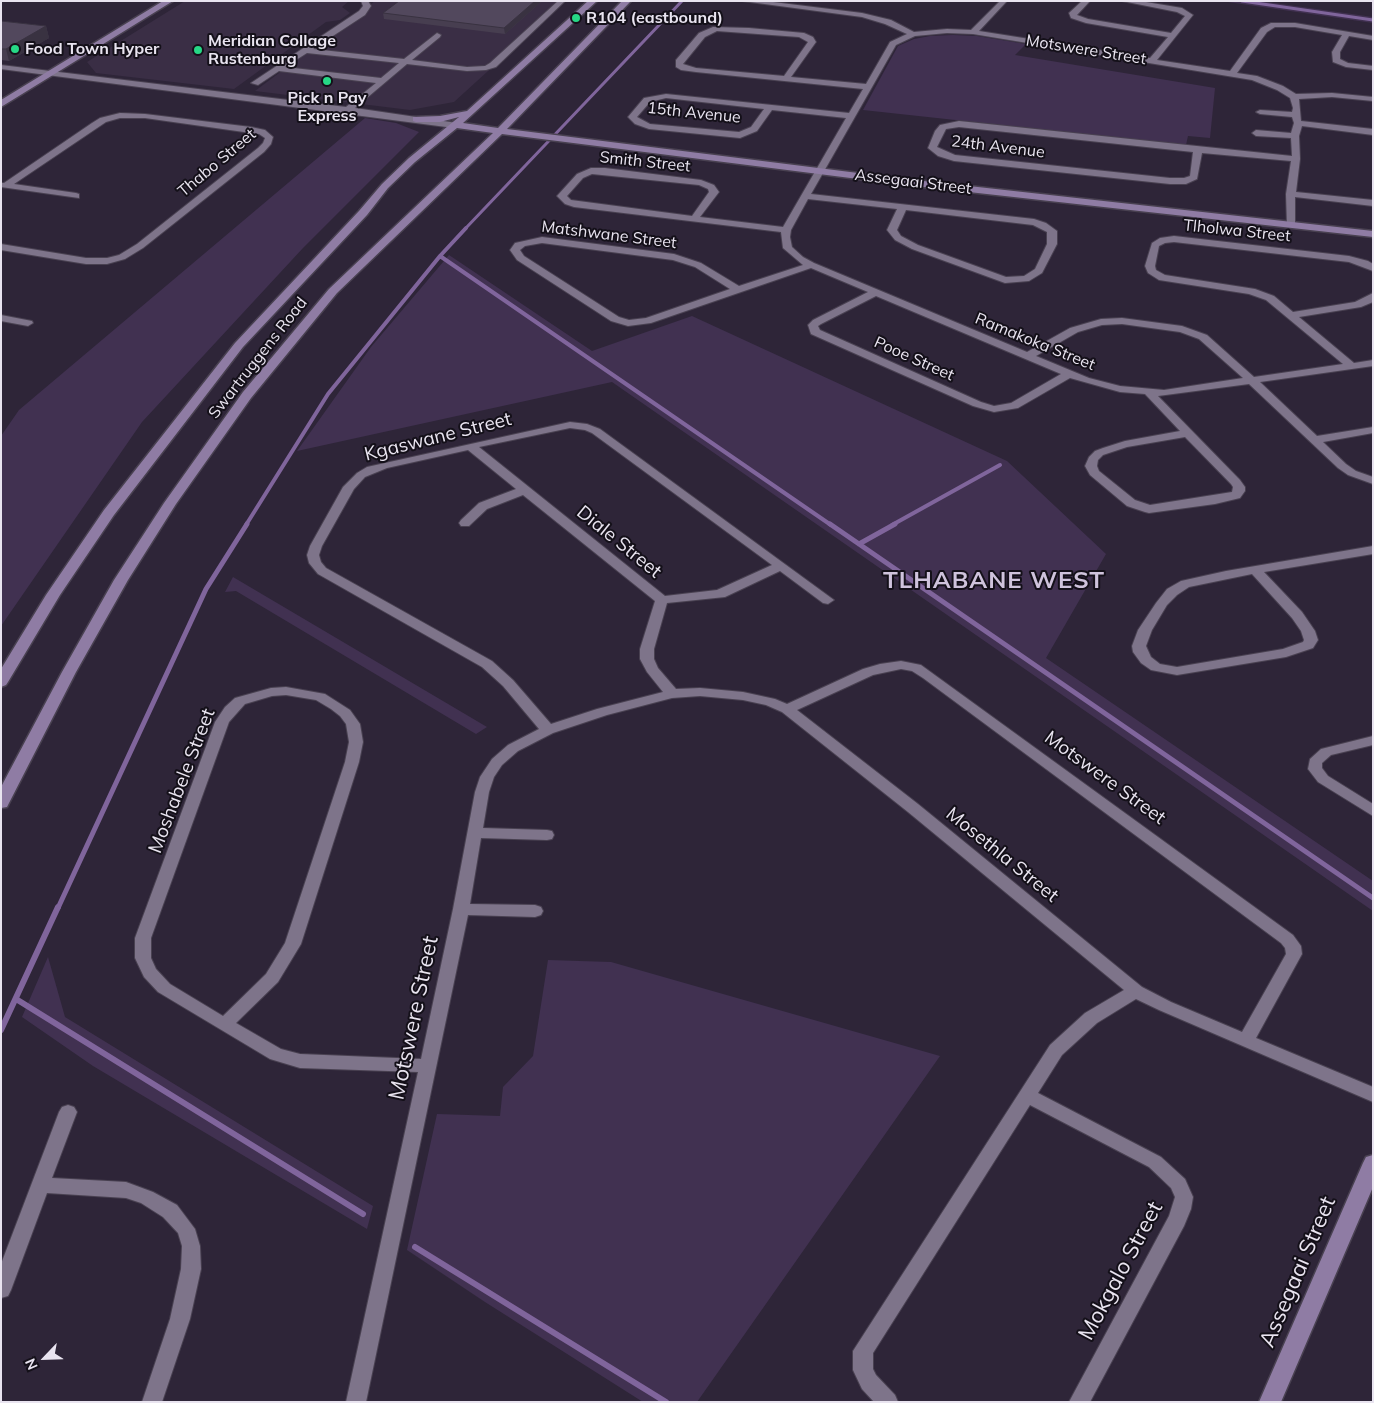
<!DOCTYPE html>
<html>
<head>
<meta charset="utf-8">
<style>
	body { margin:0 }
	#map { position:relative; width:1374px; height:1403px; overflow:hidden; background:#2e2538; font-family:Mulish,sans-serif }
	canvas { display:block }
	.frame { position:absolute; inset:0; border:2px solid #e9e4f0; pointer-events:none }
	.north { position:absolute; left:20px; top:1333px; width:50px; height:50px; -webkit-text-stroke:4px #141019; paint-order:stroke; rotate:246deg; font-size:14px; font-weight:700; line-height:20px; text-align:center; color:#e9e4f0 }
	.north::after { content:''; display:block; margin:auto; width:18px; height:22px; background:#e9e4f0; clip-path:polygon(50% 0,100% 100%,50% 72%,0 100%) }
</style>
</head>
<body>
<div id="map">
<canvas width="1374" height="1403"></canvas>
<div class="frame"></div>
<div class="north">N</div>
</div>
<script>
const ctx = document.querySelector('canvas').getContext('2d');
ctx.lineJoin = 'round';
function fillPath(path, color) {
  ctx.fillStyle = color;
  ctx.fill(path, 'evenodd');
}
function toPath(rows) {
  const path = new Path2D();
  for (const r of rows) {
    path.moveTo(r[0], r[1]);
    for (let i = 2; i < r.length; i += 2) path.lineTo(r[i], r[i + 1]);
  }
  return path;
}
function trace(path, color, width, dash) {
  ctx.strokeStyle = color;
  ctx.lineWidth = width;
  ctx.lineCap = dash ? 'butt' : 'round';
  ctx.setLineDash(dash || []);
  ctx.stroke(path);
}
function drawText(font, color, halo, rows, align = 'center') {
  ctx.font = font + ' Mulish,sans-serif';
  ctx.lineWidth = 4;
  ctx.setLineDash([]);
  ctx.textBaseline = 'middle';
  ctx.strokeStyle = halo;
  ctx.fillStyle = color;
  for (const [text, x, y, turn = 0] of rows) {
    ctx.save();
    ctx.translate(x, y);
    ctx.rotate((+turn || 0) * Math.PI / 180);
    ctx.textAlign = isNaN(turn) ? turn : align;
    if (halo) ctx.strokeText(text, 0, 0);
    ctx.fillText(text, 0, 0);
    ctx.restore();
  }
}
fillPath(toPath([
	[185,1,349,1,342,7,350,13,340,20,326,22,234,89,96,73,87,62],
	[375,1,565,1,454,102,410,110,255,91]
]), '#3a2e45');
fillPath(toPath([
	[1221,1,1260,1,1373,17,1373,23],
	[953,35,977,36,1026,44,1015,55,1215,88,1210,138,1188,136,1186,145,863,110,898,46,914,39,930,36],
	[365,118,396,123,419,132,303,248,142,422,1,626,1,436,19,410],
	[449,255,592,351,692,316,1007,461,1106,554,1046,658,1373,881,1373,911,612,382,297,451,371,347],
	[233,577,487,727,476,734,236,591,225,592],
	[48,957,65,1017,373,1206,367,1229,93,1066,22,1017],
	[548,960,611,962,940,1056,697,1402,643,1402,485,1302,407,1250,437,1114,500,1116,503,1087,533,1056]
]), '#413151');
trace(toPath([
	[1242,1,1373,20],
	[465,229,682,1]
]), '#80659c', 3);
trace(toPath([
	[440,256,831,525],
	[246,525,328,394,440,256,466,228],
	[892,525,1000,465]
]), '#80659c', 4);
trace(toPath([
	[830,524,1373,898],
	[859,544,895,524],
	[58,908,206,589,247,524]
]), '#80659c', 5);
trace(toPath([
	[16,999,363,1214],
	[1,1030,58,907],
	[415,1247,666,1402]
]), '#80659c', 6);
const street = toPath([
	[361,1,368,1,371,6,365,15,313,49,404,59,437,33,441,35,440,37,412,60,467,67,485,66,490,63,558,1,565,1,496,67,486,70,467,71,407,64,355,108,457,123,458,125,454,128,1,69,1,65,346,107,376,83,279,71,258,85,251,83,359,11,363,6,361,1],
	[307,53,399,63,381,78,285,67,307,53],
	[742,1,765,1,862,13,891,20,914,32,947,29,971,30,1000,1,1007,1,979,31,1150,58,1168,37,1086,23,1071,18,1069,13,1082,1,1090,1,1077,15,1088,19,1171,33,1185,16,1177,12,1122,1,1140,1,1182,8,1193,15,1157,60,1230,71,1261,28,1271,23,1295,23,1373,36,1373,40,1349,36,1340,52,1340,59,1348,63,1373,66,1373,70,1346,67,1333,62,1332,52,1342,35,1295,27,1275,27,1267,32,1237,73,1257,76,1283,86,1296,94,1332,93,1373,97,1373,101,1332,97,1299,99,1301,121,1373,129,1373,135,1302,126,1299,136,1300,159,1296,192,1373,200,1373,206,1295,197,1295,224,1290,227,1287,226,1286,194,1291,161,1202,153,1197,179,1186,184,1170,184,954,161,938,156,928,148,935,131,940,125,959,121,1292,156,1291,138,1256,136,1252,133,1256,130,1291,133,1294,123,1292,117,1260,114,1256,112,1260,110,1292,112,1293,108,1290,98,1277,90,1252,80,973,34,947,33,915,36,896,45,811,194,1034,219,1046,223,1057,231,1057,244,1042,273,1029,281,1005,283,912,249,895,240,887,230,897,209,808,199,791,230,790,237,792,247,803,257,814,263,1027,352,1070,328,1101,319,1122,318,1182,326,1207,335,1254,377,1343,364,1266,300,1249,294,1159,280,1148,273,1145,266,1152,243,1160,238,1174,236,1349,256,1368,261,1373,264,1373,271,1349,262,1174,242,1165,243,1159,246,1155,266,1156,270,1165,275,1255,289,1274,296,1293,312,1355,302,1373,293,1373,302,1361,307,1299,317,1354,363,1373,360,1373,366,1260,382,1317,436,1373,427,1373,433,1323,442,1346,464,1356,471,1373,477,1373,484,1348,475,1338,468,1249,384,1158,396,1240,480,1245,487,1245,491,1240,498,1215,504,1149,513,1145,512,1127,506,1090,475,1085,466,1089,457,1095,451,1103,448,1125,441,1180,431,1145,394,1120,392,1070,378,1018,408,994,412,973,406,811,334,808,325,813,320,868,292,811,268,651,323,628,326,611,321,517,260,510,250,515,243,542,237,674,254,701,263,739,286,803,265,783,248,781,232,574,207,565,204,557,196,577,174,591,168,605,168,701,180,714,185,719,192,700,217,783,227,846,118,772,110,757,131,740,138,649,129,635,124,628,117,644,98,666,94,849,113,863,89,696,72,681,70,676,67,676,60,699,33,713,27,749,28,804,33,813,37,816,42,791,77,866,84,890,42,907,34,885,24,862,17,742,1],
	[717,31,799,37,808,42,784,76,696,68,683,64,705,37,717,31],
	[666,98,764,109,751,127,739,132,650,124,637,117,650,102,666,98],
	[959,127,1193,152,1190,176,1184,178,1170,178,955,155,937,147,946,129,959,127],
	[592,174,699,185,708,189,709,192,692,216,571,200,567,196,583,178,592,174],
	[906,210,1033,225,1047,232,1047,244,1035,269,1024,276,1006,277,918,245,901,236,897,230,906,210],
	[542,243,673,260,695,267,730,289,646,318,629,320,619,317,524,256,520,250,525,246,542,243],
	[876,296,1061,374,1011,403,994,406,981,402,820,330,818,326,821,324,876,296],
	[1122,324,1180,332,1199,339,1243,378,1164,390,1120,386,1089,378,1036,356,1078,332,1102,325,1122,324],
	[1185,437,1231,484,1233,487,1232,492,1150,505,1135,500,1099,471,1097,466,1098,460,1103,455,1127,447,1185,437],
	[120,113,145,114,251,127,265,130,273,137,271,144,264,152,143,248,125,259,107,264,86,264,1,250,1,244,86,258,107,258,119,255,137,244,258,148,263,143,265,138,259,134,251,133,145,118,120,118,106,122,14,184,76,193,79,194,79,198,1,187,1,183,4,183,92,123,100,118,120,113],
	[1,315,32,321,33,323,28,326,1,321,1,315],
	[570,422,587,424,600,429,834,600,828,604,823,603,780,571,725,597,667,603,654,649,654,659,658,668,676,689,700,688,743,692,775,699,787,704,863,669,880,664,901,661,921,665,1293,935,1301,946,1302,954,1256,1038,1373,1087,1373,1102,1159,1010,1136,999,1097,1023,1062,1055,1038,1093,1161,1157,1185,1179,1193,1197,1191,1209,1184,1226,1090,1402,1069,1402,1169,1216,1175,1197,1171,1188,1149,1167,1030,1105,873,1353,873,1369,876,1375,895,1395,898,1402,874,1402,862,1389,853,1370,853,1351,1050,1045,1085,1013,1124,990,908,812,782,712,766,705,743,700,700,696,672,698,607,715,553,733,518,751,502,765,494,777,489,792,483,828,547,830,552,831,554,835,552,839,547,840,481,838,470,904,535,905,541,907,543,911,541,915,535,917,468,915,366,1402,346,1402,418,1072,300,1068,270,1059,158,992,144,977,135,958,135,938,215,722,225,707,235,698,271,688,286,687,325,694,350,710,360,724,363,742,359,762,301,944,278,982,236,1023,281,1049,300,1054,421,1059,453,909,475,792,480,777,492,759,508,745,539,729,503,686,482,667,318,574,309,563,307,555,310,546,343,487,357,473,367,467,570,422],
	[570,428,585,430,592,433,772,565,717,590,665,596,479,447,570,428],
	[468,450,516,489,479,503,461,520,459,523,461,526,469,526,487,509,523,495,655,601,640,649,640,659,647,672,663,692,597,709,551,724,513,680,492,661,326,568,321,562,319,555,322,546,354,489,365,477,387,468,468,450],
	[901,669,912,671,923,678,1281,943,1285,948,1286,954,1242,1032,1171,1002,1142,987,918,804,797,710,873,675,901,669],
	[286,695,316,700,331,709,340,716,346,724,349,742,345,762,285,943,266,974,223,1016,170,984,156,969,151,958,151,938,229,722,245,704,272,696,286,695],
	[1373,546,1373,554,1264,572,1302,612,1315,631,1318,640,1313,648,1286,657,1177,675,1151,670,1141,663,1133,652,1132,646,1138,630,1156,603,1167,589,1181,581,1226,571,1373,546],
	[1252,574,1292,618,1301,631,1304,640,1303,642,1283,649,1177,667,1160,664,1151,657,1146,646,1152,630,1167,605,1177,595,1189,587,1252,574],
	[1373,736,1373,745,1331,755,1322,763,1322,768,1328,776,1373,804,1373,816,1318,782,1308,769,1310,759,1321,749,1373,736],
	[68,1105,74,1107,77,1112,52,1178,126,1182,153,1192,177,1205,195,1229,200,1246,201,1269,190,1319,162,1402,142,1402,170,1319,181,1269,182,1246,178,1233,163,1217,141,1203,126,1198,47,1193,11,1290,8,1296,1,1298,1,1264,59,1112,62,1107,68,1105]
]);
const secondary = toPath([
	[163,1,173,1,1,107,1,100,163,1],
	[588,1,597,1,463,123,498,128,622,1,631,1,507,129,906,179,1373,231,1373,237,906,185,502,134,337,293,251,398,176,504,128,580,76,672,9,803,7,807,1,808,1,787,62,672,114,580,164,503,243,392,329,289,493,133,457,128,415,162,388,188,367,215,243,347,114,515,60,595,8,682,6,685,1,687,1,669,46,595,104,510,235,343,359,211,382,184,409,158,459,117,440,122,416,122,413,121,413,117,440,116,467,111,588,1],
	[1373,1155,1373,1187,1281,1402,1259,1402,1363,1163,1366,1157,1373,1155]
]);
trace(street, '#494151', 2);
trace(secondary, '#494151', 3);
fillPath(street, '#7e748a');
fillPath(secondary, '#8f7ca4');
fillPath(toPath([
	[392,1,542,1,505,34,384,19,383,13,398,2],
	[1,21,46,26,49,38,9,61,1,60]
]), '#473e50');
fillPath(toPath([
	[535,1,542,1,505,34,504,28],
	[46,26,49,38,9,61,6,49]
]), '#393241');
const building = toPath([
	[399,1,535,1,504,28,383,13,399,1],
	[1,21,46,26,6,49,1,49,1,21]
]);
fillPath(building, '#52485d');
trace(building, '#393241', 1);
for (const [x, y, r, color] of [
	[576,18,5,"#26d886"],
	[15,49,5,"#26d886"],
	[198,50,5,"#26d886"],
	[327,81,5,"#26d886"]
]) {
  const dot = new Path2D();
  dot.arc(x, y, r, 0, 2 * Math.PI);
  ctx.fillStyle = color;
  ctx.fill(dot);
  trace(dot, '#141019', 2);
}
drawText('bold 16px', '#e9e4f0', '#141019', [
	["R104 (eastbound)",586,18],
	["Meridian Collage",208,41],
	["Rustenburg",208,59],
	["Food Town Hyper",25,49],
	["Pick n Pay",327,98,"center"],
	["Express",327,116,"center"]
], 'left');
drawText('16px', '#e9e4f0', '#141019', [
	["Motswere Street",1086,50,9],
	["15th Avenue",694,113,6],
	["24th Avenue",998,147,7],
	["Smith Street",645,162,6],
	["Thabo Street",217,163,-40],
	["Assegaai Street",913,182,7],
	["Tlholwa Street",1237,231,6],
	["Matshwane Street",609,235,7],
	["Ramakoka Street",1035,342,22],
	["Swartruggens Road",258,358,-52],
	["Pooe Street",914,359,24]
]);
drawText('19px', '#e9e4f0', '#141019', [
	["Kgaswane Street",438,437,-14],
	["Diale Street",619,542,39],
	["Motswere Street",1105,778,36],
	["Moshabele Street",182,781,-69],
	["Mosethla Street",1002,855,39]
]);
drawText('22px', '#e9e4f0', '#141019', [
	["Motswere Street",414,1018,-78],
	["Mokgalo Street",1121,1271,-62],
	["Assegaai Street",1298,1272,-67]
]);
ctx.letterSpacing = '1px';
drawText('bold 24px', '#cfc3dc', '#141019', [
	["TLHABANE WEST",994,581]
]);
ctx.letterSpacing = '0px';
</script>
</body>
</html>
